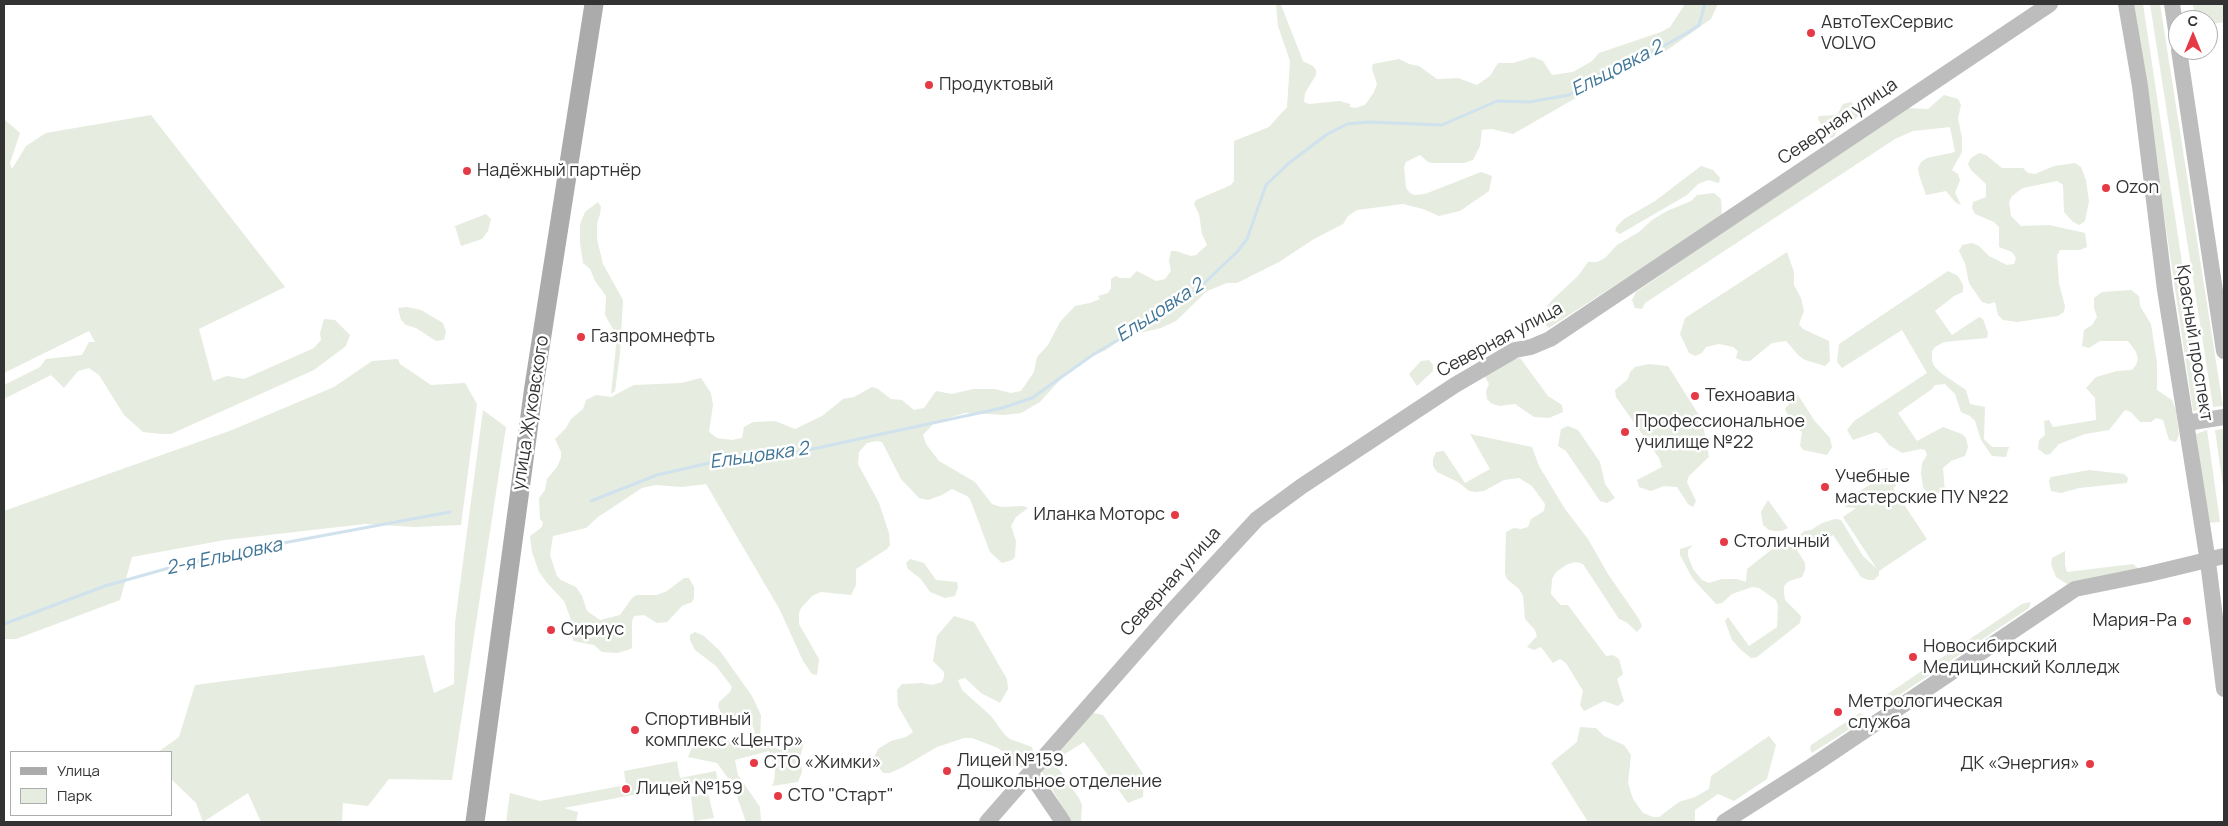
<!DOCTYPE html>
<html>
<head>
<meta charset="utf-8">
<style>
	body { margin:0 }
	#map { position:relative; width:2228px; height:826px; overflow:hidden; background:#fff; font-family:Manrope,sans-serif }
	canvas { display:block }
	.frame { position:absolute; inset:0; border:5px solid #333; pointer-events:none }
	.legend { position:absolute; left:10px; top:751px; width:162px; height:65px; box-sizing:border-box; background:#fff; border:1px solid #adadad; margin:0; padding:6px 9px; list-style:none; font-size:15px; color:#333 }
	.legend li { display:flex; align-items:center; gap:10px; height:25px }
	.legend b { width:25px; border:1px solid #adadad }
	.north { position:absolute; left:2168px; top:10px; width:50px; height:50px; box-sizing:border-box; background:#fff; border:1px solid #adadad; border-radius:50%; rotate:0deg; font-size:14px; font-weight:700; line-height:20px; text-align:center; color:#333 }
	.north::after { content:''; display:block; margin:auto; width:18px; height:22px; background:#e63946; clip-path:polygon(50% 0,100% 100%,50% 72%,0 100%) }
</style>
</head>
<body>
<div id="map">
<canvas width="2228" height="826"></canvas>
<div class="frame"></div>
<ul class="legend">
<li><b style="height:6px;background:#ababab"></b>Улица</li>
<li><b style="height:14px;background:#e6ecdf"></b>Парк</li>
</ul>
<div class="north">С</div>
</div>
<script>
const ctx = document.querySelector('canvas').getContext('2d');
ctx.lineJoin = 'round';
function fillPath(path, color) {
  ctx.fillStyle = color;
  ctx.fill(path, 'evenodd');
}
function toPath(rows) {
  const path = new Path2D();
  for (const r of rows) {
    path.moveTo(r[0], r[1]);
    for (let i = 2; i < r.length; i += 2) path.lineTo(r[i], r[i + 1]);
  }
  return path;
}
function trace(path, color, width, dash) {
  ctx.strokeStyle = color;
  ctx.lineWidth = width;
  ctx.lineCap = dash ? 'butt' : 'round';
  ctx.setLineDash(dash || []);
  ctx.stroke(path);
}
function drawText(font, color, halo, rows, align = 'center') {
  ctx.font = font + ' Manrope,sans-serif';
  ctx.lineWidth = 5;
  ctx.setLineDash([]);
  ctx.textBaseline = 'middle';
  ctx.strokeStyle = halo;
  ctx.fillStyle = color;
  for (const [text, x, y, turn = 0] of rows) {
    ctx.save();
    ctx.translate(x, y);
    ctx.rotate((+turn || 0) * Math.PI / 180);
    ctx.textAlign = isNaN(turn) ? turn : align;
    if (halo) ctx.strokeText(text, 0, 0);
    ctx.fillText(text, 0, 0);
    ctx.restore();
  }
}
fillPath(toPath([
	[1276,4,1281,5,1303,61,1313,66,1316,70,1316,75,1305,93,1304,102,1309,104,1340,101,1350,104,1350,107,1355,108,1365,105,1374,92,1377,84,1372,69,1373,64,1399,59,1409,64,1419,66,1437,79,1458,78,1477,85,1490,76,1498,63,1513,63,1533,57,1543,61,1552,75,1573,72,1592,61,1599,53,1661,32,1670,27,1685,4,1718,4,1711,19,1663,53,1642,60,1513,134,1492,129,1482,130,1480,146,1473,160,1464,163,1433,163,1428,162,1420,155,1406,162,1404,167,1406,188,1410,193,1415,195,1425,194,1481,172,1492,176,1489,191,1460,211,1439,216,1423,209,1403,204,1357,210,1348,216,1343,224,1314,239,1279,262,1237,283,1227,283,1207,291,1176,321,1161,328,1123,337,1106,350,1082,361,1068,371,1040,402,1021,413,1005,415,965,413,935,422,923,435,926,444,939,461,975,482,992,504,1001,507,1023,506,1028,508,1016,517,1011,526,1016,541,1015,557,1012,560,1002,563,990,552,970,499,967,496,952,489,942,495,928,500,919,498,901,479,882,442,877,441,867,443,859,452,858,464,879,503,889,533,890,545,887,549,856,569,856,585,851,595,821,592,812,596,801,608,799,613,799,624,819,659,817,675,812,674,803,661,780,610,706,484,682,487,656,485,642,488,598,517,586,528,553,536,550,555,557,576,561,580,576,587,582,596,587,611,600,620,620,615,632,598,637,595,657,595,667,591,684,578,689,578,694,587,694,598,692,602,682,606,667,622,657,623,644,615,634,616,632,621,632,648,628,650,617,653,602,652,594,645,573,641,570,617,564,601,548,584,539,572,532,552,530,536,542,527,543,522,540,519,539,498,545,490,547,479,557,467,561,458,561,452,555,439,566,428,571,419,583,409,586,400,596,395,611,397,634,385,681,383,701,378,711,393,713,405,709,432,717,438,732,440,742,438,744,427,753,422,775,421,795,429,822,416,843,399,854,397,872,387,878,389,891,399,902,400,914,410,924,408,936,391,952,394,973,389,995,389,1011,393,1021,391,1034,372,1037,357,1048,345,1060,322,1075,306,1090,303,1100,299,1098,296,1108,293,1111,288,1111,279,1116,276,1120,278,1130,278,1137,271,1156,281,1165,279,1171,271,1169,261,1171,251,1176,251,1191,256,1196,255,1207,245,1202,234,1199,214,1194,204,1196,200,1231,185,1234,181,1234,141,1269,127,1287,107,1290,61,1278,26],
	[2133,4,2143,4,2204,409,2193,411],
	[2150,4,2160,4,2223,406,2213,407],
	[2193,4,2224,4,2224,22,2213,24,2215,39,2208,40,2208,20,2195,20],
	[1944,95,1958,99,1961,105,1958,118,1962,138,1962,152,1952,170,1958,174,1960,180,1955,193,1961,205,1955,202,1946,191,1926,195,1919,175,1918,168,1921,162,1927,158,1955,152,1950,127,1913,131,1895,139,1645,303,1642,309,1635,308,1632,300,1636,292,1878,126,1907,108,1928,109],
	[1851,102,1859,110,1860,113,1854,121,1840,126,1834,137,1831,138,1826,133,1818,119,1819,116,1837,115,1843,104],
	[151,115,285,287,199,329,213,381,227,376,244,379,314,348,321,340,320,333,324,319,335,320,350,335,346,346,314,370,171,434,161,434,143,432,124,415,99,375,89,368,78,371,64,388,51,375,4,399,4,385,40,367,46,359,82,355,89,342,95,342,89,331,4,373,4,119,20,133,10,163,12,169,26,146,46,133],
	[1979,153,1986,155,2002,168,2023,168,2028,173,2035,174,2054,166,2075,163,2081,167,2086,180,2089,201,2085,221,2079,225,2073,222,2064,212,2063,185,2057,181,2023,188,2012,196,2009,202,2011,216,2021,226,2049,225,2085,233,2087,247,2080,250,2060,250,2057,256,2059,284,2065,306,2064,312,2058,316,2017,322,2003,320,1998,315,1995,302,1989,304,1982,302,1969,283,1965,263,1959,251,1962,245,1972,243,1979,246,1989,256,2007,265,2014,264,2016,258,2012,252,1999,247,1999,227,1994,222,1975,214,1972,208,1973,202,1986,197,1986,184,1971,170,1968,164,1971,158],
	[1701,166,1713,170,1720,178,1719,183,1708,180,1698,184,1687,195,1620,234,1615,231,1617,226,1624,219,1655,201],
	[1714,193,1721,199,1722,216,1549,328,1543,323,1541,315,1551,301,1578,276,1588,262,1597,262,1605,258,1617,245,1639,232,1652,220,1667,211,1691,201,1697,195],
	[598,202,601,207,600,214,597,224,597,239,603,264,623,300,620,354,615,391,611,394,617,336,605,315,606,296,595,281,590,269,583,263,580,243,580,224,585,212],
	[486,214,491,219,488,231,482,239,461,246,455,226],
	[1787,252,1794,272,1794,285,1801,298,1804,311,1799,324,1803,329,1829,341,1830,361,1825,366,1805,360,1799,356,1786,341,1772,343,1750,361,1743,361,1736,358,1738,351,1733,347,1719,344,1706,347,1702,353,1695,356,1689,353,1680,334,1685,318],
	[1948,271,1958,276,1963,285,1963,292,1954,296,1935,311,1952,335,1979,317,1983,319,1988,333,1987,338,1944,342,1935,347,1932,351,1932,361,1934,366,1941,373,1966,390,1970,404,1985,407,1984,439,1992,447,2009,447,2006,457,1992,456,1981,440,1975,421,1970,416,1961,412,1955,394,1945,384,1935,385,1932,389,1898,413,1917,441,1943,427,1962,434,1966,438,1968,447,1965,456,1951,461,1943,468,1945,493,1930,493,1925,491,1923,487,1921,473,1922,463,1927,455,1925,450,1921,449,1902,453,1889,445,1880,434,1876,432,1853,440,1847,430,1854,421,1927,373,1902,330,1842,368,1837,362,1839,344],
	[2131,290,2139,296,2140,306,2151,324,2157,363,2157,390,2172,400,2176,410,2179,435,2176,442,2169,440,2163,420,2156,418,2151,422,2140,422,2131,412,2125,410,2109,430,2085,434,2059,444,2050,454,2046,455,2038,449,2039,440,2045,435,2044,421,2049,420,2053,427,2096,420,2095,398,2086,388,2096,377,2117,371,2132,370,2136,365,2138,359,2136,352,2128,341,2100,341,2089,348,2082,346,2084,330,2092,325,2097,317,2094,308,2094,298,2102,292],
	[407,307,421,310,443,323,446,332,444,340,436,341,416,328,406,325,401,320,398,308],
	[1520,358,1548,396,1562,405,1563,412,1549,418,1534,417,1515,404,1500,406,1492,404,1487,399,1486,391,1489,384,1484,375,1505,360],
	[398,359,400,364,431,385,465,383,477,404,461,525,414,527,365,524,225,540,132,557,120,600,16,639,4,639,4,511,232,430,334,387,372,361],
	[1429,360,1433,365,1433,371,1417,386,1409,374,1421,361],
	[1649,364,1668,366,1702,420,1709,457,1689,476,1687,482,1696,501,1693,507,1688,504,1677,487,1664,486,1651,491,1639,487,1637,480,1662,467,1659,458,1616,397,1615,390,1628,379,1630,372,1635,367],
	[1798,395,1814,420,1830,438,1832,447,1827,455,1803,450,1800,446,1802,432,1794,426,1785,409,1794,397],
	[483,410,506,427,452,780,389,779,368,806,343,803,342,822,261,822,248,793,203,822,196,803,171,779,171,752,158,752,179,737,195,685,424,655,434,693,454,684,455,623],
	[1568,426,1578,430,1600,462,1605,484,1615,498,1607,503,1600,501,1566,451,1558,446,1561,429],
	[2224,429,2224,493,2215,430],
	[2207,430,2220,522,2208,523,2196,434],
	[1470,434,1532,447,1539,466,1565,509,1588,539,1608,574,1639,619,1642,626,1637,632,1626,622,1619,619,1583,564,1576,562,1568,564,1556,572,1552,579,1551,594,1556,600,1561,605,1568,605,1606,656,1613,655,1619,659,1623,674,1617,679,1624,701,1618,706,1604,701,1584,711,1580,705,1583,691,1566,663,1560,659,1553,663,1541,647,1534,650,1527,647,1537,636,1535,630,1525,619,1523,596,1519,589,1507,579,1505,573,1506,532,1514,528,1521,529,1528,527,1531,519,1544,511,1545,504,1532,486,1519,478,1504,480,1484,491,1476,492,1469,491,1458,482,1437,472,1433,466,1433,459,1436,452,1444,451,1465,483,1490,469],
	[1887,468,1895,480,1896,486,1893,488,1927,539,1879,571,1879,575,1874,580,1868,580,1861,577,1833,535,1814,548,1809,548,1800,535,1804,531,1811,530,1822,523,1835,519,1841,520,1863,556,1877,569,1843,517,1856,508,1845,507,1850,497,1874,482,1880,470],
	[2089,470,2124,474,2128,478,2127,483,2079,488,2061,493,2051,491,2049,481,2051,477],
	[1768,500,1788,528,1782,531,1775,531,1769,530,1763,525,1761,512],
	[1780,543,1794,545,1805,563,1805,570,1802,577,1789,581,1784,586,1784,593,1785,600,1801,616,1800,623,1757,657,1751,658,1741,650,1732,640,1725,621,1728,617,1749,646,1777,627,1778,606,1776,600,1759,588,1752,587,1732,594,1722,603,1716,604,1693,579,1680,555,1680,549,1693,545,1688,550,1688,556,1693,569,1702,580,1709,583,1722,579,1737,579,1746,582,1747,569],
	[2065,551,2065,565,2067,572,2133,564,2139,569,2134,573,2067,584,2056,577,2051,564,2052,558],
	[910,559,924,563,936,580,957,582,958,587,955,596,945,598,930,592,921,579,908,569,906,563],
	[2031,602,2029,608,1889,702,1884,701,1886,695,2022,604],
	[954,616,974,622,1007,679,1008,689,1000,703,981,693,965,678,958,680,962,690,991,716,1005,735,1010,739,1032,747,1034,755,1026,767,1019,768,1012,765,1004,753,998,748,972,738,964,738,937,747,903,767,890,773,883,773,873,760,878,749,891,741,906,737,913,732,898,706,897,690,902,684,922,683,932,685,942,682,944,677,944,672,933,661,937,636],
	[695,632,704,636,720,651,752,696,761,715,760,740,771,741,777,749,782,750,798,740,804,742,799,762,802,767,802,772,798,782,772,786,774,781,775,770,769,751,735,760,738,775,760,807,761,822,746,822,733,785,717,763,688,757,697,736,704,738,708,734,724,740,747,743,752,741,755,732,753,727,740,717,735,716,731,720,726,721,723,716,718,707,719,702,730,692,732,687,716,666,695,650,690,640,690,635],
	[1090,712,1103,715,1144,775,1143,797,1128,803,1084,742,1058,758,1058,768,1079,798,1082,805,1081,822,1071,822,1041,770],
	[1860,713,1867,718,1812,753,1810,749,1811,745],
	[1580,727,1596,728,1604,736,1624,745,1631,755,1628,783,1633,799,1643,813,1653,817,1659,817,1679,802,1695,797,1709,789,1711,776,1769,736,1776,745,1767,779,1734,801,1718,794,1695,810,1695,822,1588,822,1551,763,1577,742],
	[677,761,680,778,716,771,717,779,564,808,578,812,576,822,506,822,510,793,540,801,626,785,624,771],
	[708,793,714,818,694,821,691,797]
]), '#e6ecdf');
trace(toPath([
	[591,501,657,475,718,461,771,458,1002,408,1032,398,1094,354,1163,314,1196,291,1237,252,1247,239,1266,185,1289,163,1326,135,1347,124,1368,122,1442,125,1497,101,1529,102,1569,95,1606,70,1630,58,1655,51,1687,33,1699,25,1705,4],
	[4,624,105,586,176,566,256,548,450,512]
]), '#cfe2ee', 3);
trace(toPath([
	[2126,4,2140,86,2165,290,2208,562,2224,689],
	[2172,4,2178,43],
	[2179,50,2224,351],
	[2186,423,2224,417],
	[1030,773,1063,822],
	[987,822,1173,610,1257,519,1302,486,1455,385,1515,350,1531,347,1550,339,2050,4],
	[1724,822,1812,766,2075,589,2149,574,2224,556]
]), '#bdbdbd', 16);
trace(toPath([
	[475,822,534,386,594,4]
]), '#ababab', 19);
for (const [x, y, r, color] of [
	[1811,33,5,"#e63946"],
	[929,85,5,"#e63946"],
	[467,171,5,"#e63946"],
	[2106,188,5,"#e63946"],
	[581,337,5,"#e63946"],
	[1695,396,5,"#e63946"],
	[1625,432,5,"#e63946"],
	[1825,487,5,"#e63946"],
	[1175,515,5,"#e63946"],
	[1724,542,5,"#e63946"],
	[2187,621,5,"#e63946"],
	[551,630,5,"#e63946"],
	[1913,657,5,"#e63946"],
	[1838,712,5,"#e63946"],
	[635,730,5,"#e63946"],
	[754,763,5,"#e63946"],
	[2090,764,5,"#e63946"],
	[947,771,5,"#e63946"],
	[626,789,5,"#e63946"],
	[778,796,5,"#e63946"]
]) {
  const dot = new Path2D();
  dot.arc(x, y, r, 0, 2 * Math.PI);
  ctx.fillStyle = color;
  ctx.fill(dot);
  trace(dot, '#fff', 2);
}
drawText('18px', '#333', '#fff', [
	["АвтоТехСервис",1821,23],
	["VOLVO",1821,44],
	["Продуктовый",939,85],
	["Надёжный партнёр",477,171],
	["Ozon",2116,188],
	["Газпромнефть",591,337],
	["Техноавиа",1705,396],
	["Профессиональное",1635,422],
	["училище №22",1635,443],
	["Учебные",1835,477],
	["мастерские ПУ №22",1835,498],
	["Иланка Моторс",1165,515,"right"],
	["Столичный",1734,542],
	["Мария-Ра",2177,621,"right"],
	["Сириус",561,630],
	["Новосибирский",1923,647],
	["Медицинский Колледж",1923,668],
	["Метрологическая",1848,702],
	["служба",1848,723],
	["Спортивный",645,720],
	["комплекс «Центр»",645,741],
	["Лицей №159.",957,761],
	["Дошкольное отделение",957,782],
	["СТО «Жимки»",764,763],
	["ДК «Энергия»",2080,764,"right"],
	["Лицей №159",636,789],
	["СТО \"Старт\"",788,796]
], 'left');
drawText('18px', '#333', '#fff', [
	["Северная улица",1838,122,-34],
	["Северная улица",1500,340,-28],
	["Красный проспект",2194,343,81],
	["улица Жуковского",531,413,-81],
	["Северная улица",1171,582,-48]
]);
drawText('italic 19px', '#3f7597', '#fff', [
	["Ельцовка 2",1617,69,-27],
	["Ельцовка 2",1160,311,-33],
	["Ельцовка 2",759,456,-8],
	["2-я Ельцовка",224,557,-12]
]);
</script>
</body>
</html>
